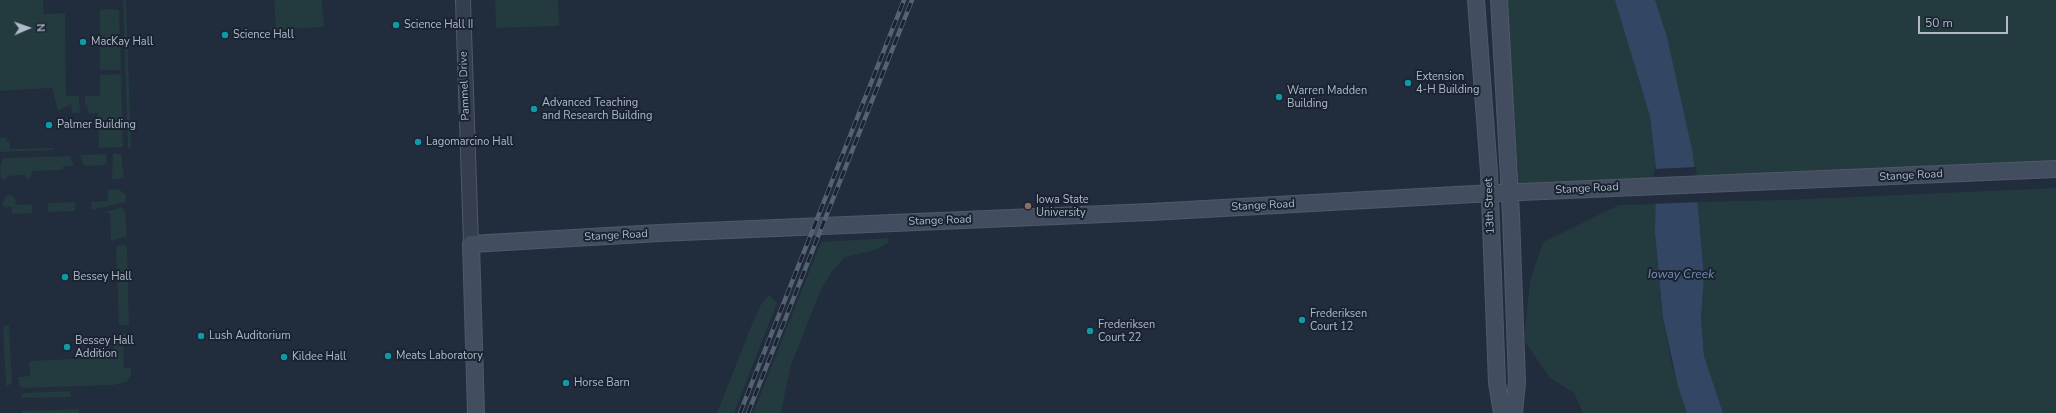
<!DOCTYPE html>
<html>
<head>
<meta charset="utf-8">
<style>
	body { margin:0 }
	#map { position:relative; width:2056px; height:413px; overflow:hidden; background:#212c3d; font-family:"Nunito Sans",sans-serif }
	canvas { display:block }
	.north { position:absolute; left:8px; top:8px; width:40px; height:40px; -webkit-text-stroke:3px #1a2331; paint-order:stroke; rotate:88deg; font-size:11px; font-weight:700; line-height:16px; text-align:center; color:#b0b9c8 }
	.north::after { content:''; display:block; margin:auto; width:14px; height:18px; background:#b0b9c8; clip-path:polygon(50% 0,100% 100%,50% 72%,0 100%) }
	.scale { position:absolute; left:1918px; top:16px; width:90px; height:18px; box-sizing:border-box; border:2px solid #b0b9c8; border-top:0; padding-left:5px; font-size:12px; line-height:14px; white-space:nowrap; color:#b0b9c8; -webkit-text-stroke:3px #1a2331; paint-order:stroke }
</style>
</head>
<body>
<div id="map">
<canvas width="2056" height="413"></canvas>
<div class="north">N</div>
<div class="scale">50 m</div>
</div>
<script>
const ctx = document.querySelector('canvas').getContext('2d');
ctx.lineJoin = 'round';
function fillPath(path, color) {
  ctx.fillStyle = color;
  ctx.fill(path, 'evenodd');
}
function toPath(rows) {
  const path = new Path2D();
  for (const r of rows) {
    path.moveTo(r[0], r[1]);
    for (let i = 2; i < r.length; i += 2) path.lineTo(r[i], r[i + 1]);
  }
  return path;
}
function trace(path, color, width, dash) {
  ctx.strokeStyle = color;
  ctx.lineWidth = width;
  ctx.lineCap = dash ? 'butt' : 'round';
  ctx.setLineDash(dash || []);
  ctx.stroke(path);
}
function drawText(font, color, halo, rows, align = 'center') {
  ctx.font = font + ' "Nunito Sans",sans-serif';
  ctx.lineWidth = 4;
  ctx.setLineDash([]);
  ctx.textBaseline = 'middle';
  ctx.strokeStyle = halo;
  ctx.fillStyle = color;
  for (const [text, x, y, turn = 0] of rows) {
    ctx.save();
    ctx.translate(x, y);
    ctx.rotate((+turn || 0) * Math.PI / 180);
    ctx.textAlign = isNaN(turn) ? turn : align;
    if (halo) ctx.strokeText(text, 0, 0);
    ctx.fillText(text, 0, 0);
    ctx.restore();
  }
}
fillPath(toPath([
	[0,0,43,0,44,14,65,13,66,96,79,96,80,113,72,113,71,104,58,111,52,88,0,91],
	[123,0,126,0,131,147,128,148],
	[274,0,322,0,324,27,276,30],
	[495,0,558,0,559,26,496,28],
	[1506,0,2056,0,2056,169,1510,193,1519,169,1517,161],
	[104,9,119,10,121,70,100,70,100,11],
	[121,74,123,147,100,148,99,150,98,113,88,113,87,105,85,105,85,96,100,96,100,75],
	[6,137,6,141,9,141,10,149,55,148,53,150,0,152,0,138],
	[106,154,107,163,105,165,84,166,80,155],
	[113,154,121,154,124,177,119,179,112,179],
	[70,156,74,166,63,166,63,170,32,171,31,177,27,180,25,175,7,176,5,181,1,178,0,167,3,158],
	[2056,188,2056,413,1723,413,1704,356,1701,319,1704,276,1696,202,1784,200],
	[119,189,126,195,126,202,92,210,91,202,108,201,108,190],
	[9,194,15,198,16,205,32,204,32,213,12,214,12,207,5,207,2,204,5,197],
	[75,202,75,211,48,212,48,203],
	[1655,204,1655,233,1663,318,1671,360,1687,413,1583,413,1574,393,1549,377,1524,340,1530,281,1543,242,1619,205],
	[122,207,125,210,127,236,111,241,110,213,103,213],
	[888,238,889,242,876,250,845,257,831,273,820,292,790,368,781,413,753,413,821,242],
	[123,244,127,247,129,325,119,325,116,247],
	[769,295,777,303,734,413,717,413,750,329,760,306],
	[9,325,12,384,6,386,3,326],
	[130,333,130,341,123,341,124,368,131,368,131,376,126,382,113,385,22,388,19,385,18,377,30,376,29,361,114,357,114,334],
	[70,391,71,397,21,398,23,393],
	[79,409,79,413,22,413,22,411]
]), '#233a3e');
fillPath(toPath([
	[1615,0,1655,0,1667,37,1693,154,1704,276,1701,319,1704,356,1723,413,1687,413,1678,386,1663,318,1659,275,1655,233,1656,168,1650,116]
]), '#334765');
fillPath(toPath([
	[1696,167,1698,202,1653,204,1654,169]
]), '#212c3d');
const tertiary = toPath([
	[463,0,471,244]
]);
const secondary = toPath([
	[1476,0,1489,172,1497,383,1502,413],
	[1499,0,1511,215,1517,382,1514,413],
	[476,413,471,244,659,233,1151,212,1474,194,2056,169]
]);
trace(tertiary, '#505967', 16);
trace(secondary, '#505967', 18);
trace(tertiary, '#353e4d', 14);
trace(secondary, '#424d60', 16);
const rail = toPath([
	[740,413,904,0],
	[748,413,912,0]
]);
trace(rail, '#566274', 4.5);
trace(rail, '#1a2331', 3, [9]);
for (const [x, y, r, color] of [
	[396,25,4,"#0f9aa8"],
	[225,35,4,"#0f9aa8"],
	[83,42,4,"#0f9aa8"],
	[1408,83,4,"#0f9aa8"],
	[1279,97,4,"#0f9aa8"],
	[534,109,4,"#0f9aa8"],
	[49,125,4,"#0f9aa8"],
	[418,142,4,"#0f9aa8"],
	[1028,206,4,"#8d6e63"],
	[65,277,4,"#0f9aa8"],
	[1302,320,4,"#0f9aa8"],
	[1090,331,4,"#0f9aa8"],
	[201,336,4,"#0f9aa8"],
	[67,347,4,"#0f9aa8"],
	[388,356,4,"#0f9aa8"],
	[284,357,4,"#0f9aa8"],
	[566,383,4,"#0f9aa8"]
]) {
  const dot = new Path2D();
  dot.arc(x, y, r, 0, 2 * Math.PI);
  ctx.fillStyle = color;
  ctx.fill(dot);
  trace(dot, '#1a2331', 1.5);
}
drawText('11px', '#b0b9c8', '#1a2331', [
	["Science Hall II",404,25],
	["Science Hall",233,35],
	["MacKay Hall",91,42],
	["Extension",1416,77],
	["4-H Building",1416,90],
	["Warren Madden",1287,91],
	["Building",1287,104],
	["Advanced Teaching",542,103],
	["and Research Building",542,116],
	["Palmer Building",57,125],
	["Lagomarcino Hall",426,142],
	["Iowa State",1036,200],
	["University",1036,213],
	["Bessey Hall",73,277],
	["Frederiksen",1310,314],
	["Court 12",1310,327],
	["Frederiksen",1098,325],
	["Court 22",1098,338],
	["Lush Auditorium",209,336],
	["Bessey Hall",75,341],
	["Addition",75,354],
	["Meats Laboratory",396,356],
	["Kildee Hall",292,357],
	["Horse Barn",574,383]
], 'left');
drawText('11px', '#b0b9c8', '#1a2331', [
	["Pammel Drive",465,86,-92],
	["Stange Road",1911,176,-3],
	["Stange Road",1587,189,-3],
	["Stange Road",1263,206,-3],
	["13th Street",1490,206,-92],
	["Stange Road",940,221,-2],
	["Stange Road",616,236,-3]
]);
drawText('italic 12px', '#758fb2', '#1a2331', [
	["Ioway Creek",1681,275]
]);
</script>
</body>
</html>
